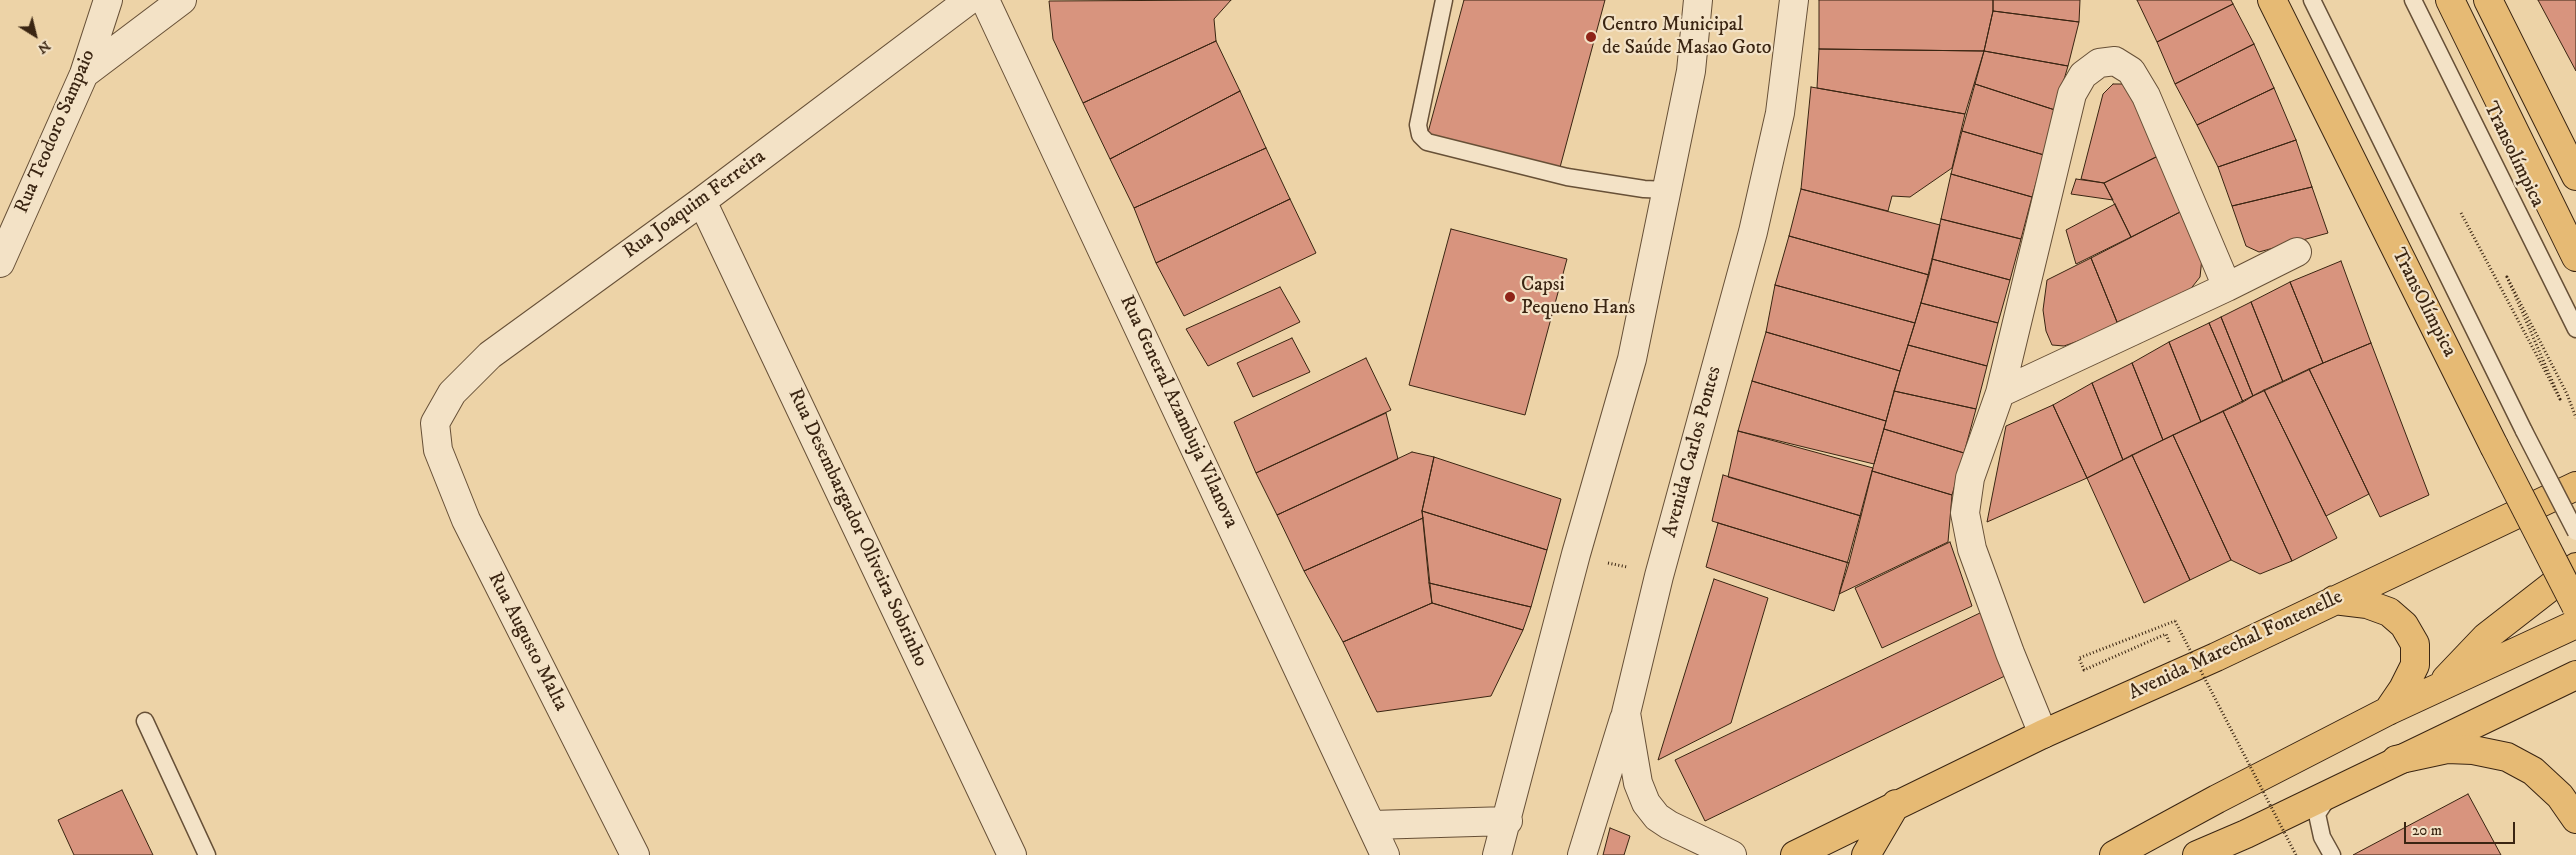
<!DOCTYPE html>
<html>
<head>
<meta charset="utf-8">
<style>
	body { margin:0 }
	#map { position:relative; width:2576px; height:855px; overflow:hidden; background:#edd3a7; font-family:"IM FELL DW Pica",serif }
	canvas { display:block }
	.north { position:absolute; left:10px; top:10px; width:50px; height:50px; -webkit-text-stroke:4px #f3e2c6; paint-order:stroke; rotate:144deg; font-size:14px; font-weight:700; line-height:20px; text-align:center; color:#3a2512 }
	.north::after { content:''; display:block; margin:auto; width:18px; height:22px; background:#3a2512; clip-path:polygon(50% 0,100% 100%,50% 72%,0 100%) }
	.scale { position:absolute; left:2404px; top:822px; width:111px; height:22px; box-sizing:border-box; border:2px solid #3a2512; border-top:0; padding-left:6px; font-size:15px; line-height:18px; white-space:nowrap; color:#3a2512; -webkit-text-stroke:4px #f3e2c6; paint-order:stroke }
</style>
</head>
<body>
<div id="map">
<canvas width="2576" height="855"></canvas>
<div class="north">N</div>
<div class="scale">20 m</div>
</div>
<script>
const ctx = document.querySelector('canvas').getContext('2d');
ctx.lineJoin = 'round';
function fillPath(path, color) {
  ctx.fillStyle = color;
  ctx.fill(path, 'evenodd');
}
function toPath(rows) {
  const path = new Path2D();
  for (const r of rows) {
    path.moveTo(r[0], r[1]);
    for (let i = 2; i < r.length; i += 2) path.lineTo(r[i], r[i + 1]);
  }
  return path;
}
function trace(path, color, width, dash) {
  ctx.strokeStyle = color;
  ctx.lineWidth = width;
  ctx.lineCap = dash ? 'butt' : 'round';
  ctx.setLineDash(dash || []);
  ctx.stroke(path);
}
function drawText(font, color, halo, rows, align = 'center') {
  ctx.font = font + ' "IM FELL DW Pica",serif';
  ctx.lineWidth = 4.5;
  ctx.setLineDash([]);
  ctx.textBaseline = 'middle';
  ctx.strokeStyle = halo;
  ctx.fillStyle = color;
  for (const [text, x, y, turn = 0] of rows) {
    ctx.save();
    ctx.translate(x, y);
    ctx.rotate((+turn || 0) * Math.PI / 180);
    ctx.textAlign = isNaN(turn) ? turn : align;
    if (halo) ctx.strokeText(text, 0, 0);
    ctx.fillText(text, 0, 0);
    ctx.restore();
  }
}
const building = toPath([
	[1231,0,1214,19,1216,41,1083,103,1053,39,1049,1,1231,0],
	[1464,0,1605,0,1559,171,1427,136,1464,0],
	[1819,0,1993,0,1993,11,1984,51,1819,49,1819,0],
	[1993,0,2080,0,2079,22,1993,11,1993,0],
	[2137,0,2231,0,2233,4,2157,42,2137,0],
	[2538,0,2576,0,2576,71,2538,0],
	[2233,4,2254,44,2175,84,2157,42,2233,4],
	[1993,11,2079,22,2068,66,1984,51,1993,11],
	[1216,41,1240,91,1110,159,1083,103,1216,41],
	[2254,44,2274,88,2197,125,2175,84,2254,44],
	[1819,49,1984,51,1965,114,1817,88,1819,49],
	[1984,51,2068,66,2055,110,1975,84,1984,51],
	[1975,84,2055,110,2044,155,1962,131,1975,84],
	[2113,84,2125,84,2166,152,2104,183,2081,179,2103,94,2113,84],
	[1811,87,1965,114,1952,168,1910,197,1892,196,1888,211,1801,189,1811,87],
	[2274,88,2296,140,2218,167,2197,125,2274,88],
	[1240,91,1266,148,1134,208,1110,159,1240,91],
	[1962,131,2044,155,2032,197,1951,174,1962,131],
	[2296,140,2312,187,2232,206,2218,167,2296,140],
	[1266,148,1290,199,1156,263,1134,208,1266,148],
	[2166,152,2188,208,2131,237,2104,183,2166,152],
	[1951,174,2032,197,2021,239,1941,219,1951,174],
	[2076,179,2104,183,2113,200,2071,194,2076,179],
	[2312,187,2328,233,2259,252,2246,246,2232,206,2312,187],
	[1801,189,1940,225,1929,275,1789,236,1801,189],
	[1290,199,1316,253,1184,316,1156,263,1290,199],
	[2115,204,2131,237,2076,264,2066,230,2115,204],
	[2188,208,2202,258,2200,277,2189,291,2117,322,2091,258,2188,208],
	[1941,219,2021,239,2010,280,1932,259,1941,219],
	[1451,229,1567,259,1525,415,1409,385,1451,229],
	[1789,236,1929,275,1915,323,1775,285,1789,236],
	[2091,258,2117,322,2115,328,2064,346,2052,345,2046,331,2043,310,2047,280,2091,258],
	[1932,259,2010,280,1998,323,1921,303,1932,259],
	[2341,261,2371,343,2323,363,2290,282,2341,261],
	[2290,282,2323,363,2283,382,2251,302,2290,282],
	[1775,285,1915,323,1900,371,1766,332,1775,285],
	[1280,287,1300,322,1208,366,1186,329,1280,287],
	[2251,302,2283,382,2253,396,2221,317,2251,302],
	[1921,303,1998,323,1987,366,1908,345,1921,303],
	[2221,317,2253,396,2243,402,2209,323,2221,317],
	[2209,323,2243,402,2201,422,2169,342,2209,323],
	[1766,332,1900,371,1886,421,1752,381,1766,332],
	[1292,338,1310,372,1253,397,1237,363,1292,338],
	[2169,342,2201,422,2163,440,2132,363,2169,342],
	[2371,343,2429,495,2380,517,2309,369,2371,343],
	[1908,345,1987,366,1976,409,1894,391,1908,345],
	[1366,358,1391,410,1256,473,1234,422,1366,358],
	[2132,363,2163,440,2123,460,2092,383,2132,363],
	[2309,369,2369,494,2326,516,2264,390,2309,369],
	[1752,381,1886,421,1874,464,1738,431,1752,381],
	[2092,383,2123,460,2087,478,2053,405,2092,383],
	[2264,390,2337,538,2292,561,2223,411,2264,390],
	[1894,391,1976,409,1964,453,1884,429,1894,391],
	[2053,405,2087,478,1987,522,2006,426,2053,405],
	[2223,411,2292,561,2260,574,2231,560,2173,435,2223,411],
	[1386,413,1398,459,1277,515,1256,473,1386,413],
	[1884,429,1964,453,1952,495,1872,471,1884,429],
	[1738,431,1873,468,1861,516,1728,477,1738,431],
	[2173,435,2231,560,2190,580,2132,455,2173,435],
	[1412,452,1434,457,1422,511,1423,518,1304,571,1277,515,1412,452],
	[2132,455,2190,580,2144,603,2087,478,2132,455],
	[1434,457,1561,499,1547,550,1422,511,1434,457],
	[1872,471,1952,495,1948,542,1839,594,1872,471],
	[1723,475,1861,516,1849,563,1712,521,1723,475],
	[1422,511,1547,550,1531,607,1429,583,1422,511],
	[1423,518,1432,603,1343,642,1304,571,1423,518],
	[1718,523,1849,563,1834,611,1706,567,1718,523],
	[1950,542,1972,606,1882,648,1855,588,1950,542],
	[1714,579,1768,598,1731,723,1658,760,1714,579],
	[1429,583,1531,607,1523,630,1432,603,1429,583],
	[1432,603,1523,630,1491,696,1377,712,1343,642,1432,603],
	[1982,612,2011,673,1705,821,1675,760,1982,612],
	[122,790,153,855,74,855,58,820,122,790],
	[2468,794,2501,855,2353,855,2468,794],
	[1610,828,1630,836,1624,855,1603,855,1610,828]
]);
fillPath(building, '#d8947e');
trace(building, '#3a2512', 1);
const lane = toPath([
	[1444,0,1418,125,1420,135,1427,142,1567,177,1644,189,1667,190],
	[2312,0,2524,431],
	[2413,0,2576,329],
	[145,721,207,855],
	[2329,796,2317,814,2322,837,2332,855]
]);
const street = toPath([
	[985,0,1385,855],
	[84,74,182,0],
	[702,201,1012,855],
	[0,263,84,74,108,0],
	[2000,393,2227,287,2297,252],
	[2043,734,2010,653,1972,549,1965,513,1970,478,2000,393,2072,94,2083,75,2099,63,2115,61,2131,71,2146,96,2227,287],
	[1372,825,1508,821],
	[635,855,466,520,438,450,435,423,452,393,490,355,702,201,969,0],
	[1497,855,1576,554,1632,359,1691,71,1698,0],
	[1582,855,1624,719],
	[1732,855,1669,825,1657,817,1646,803,1638,783,1626,713,1659,576,1753,232,1780,113,1794,0]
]);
const primary = toPath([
	[2334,600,2367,604,2389,612,2404,625,2415,644,2415,665,2403,689,2388,711],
	[2446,679,2486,637,2576,567],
	[1795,855,2043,734,2216,657,2576,486],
	[1866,855,1896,804],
	[2114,855,2217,799,2388,711,2576,624],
	[2197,855,2246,834,2576,675]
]);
const highway = toPath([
	[2272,0,2494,446],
	[2450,0,2576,257],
	[2488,0,2576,176],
	[2396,760,2447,749,2473,750,2507,757,2533,771,2560,796,2576,819]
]);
trace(lane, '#675037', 19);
trace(street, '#675037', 30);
trace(primary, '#3a2512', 30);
trace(highway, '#3a2512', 30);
trace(toPath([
	[2461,213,2560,399,2507,277,2567,394,2576,418],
	[1608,563,1627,567],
	[2169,642,2166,634,2084,670,2079,658,2175,621]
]), '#3a2512', 3, [1, 2.5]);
trace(lane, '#f3e2c6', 16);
trace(street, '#f3e2c6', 28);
trace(primary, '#e6ba74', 28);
trace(highway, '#e6ba74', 28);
const laneBridge = toPath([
	[2524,431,2576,532]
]);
const highwayBridge = toPath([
	[2494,446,2576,606]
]);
trace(laneBridge, '#675037', 19, []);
trace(highwayBridge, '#3a2512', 30, []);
trace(toPath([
	[2175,621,2296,855]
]), '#3a2512', 3, [1, 2.5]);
trace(laneBridge, '#f3e2c6', 16);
trace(highwayBridge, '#e6ba74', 28);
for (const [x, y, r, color] of [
	[1591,37,6,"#8f2418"],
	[1510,297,6,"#8f2418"]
]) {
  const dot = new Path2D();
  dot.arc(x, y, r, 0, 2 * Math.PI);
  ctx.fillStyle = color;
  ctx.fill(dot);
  trace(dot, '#f3e2c6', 2);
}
drawText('20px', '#3a2512', '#f3e2c6', [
	["Centro Municipal",1602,26],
	["de Saúde Masao Goto",1602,49],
	["Capsi",1521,286],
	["Pequeno Hans",1521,309]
], 'left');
drawText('20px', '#3a2512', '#f3e2c6', [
	["Rua Teodoro Sampaio",56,132,-67],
	["Transolímpica",2513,155,64],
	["Rua Joaquim Ferreira",695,205,-36],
	["TransOlímpica",2423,303,63],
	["Rua General Azambuja Vilanova",1178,412,65],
	["Avenida Carlos Pontes",1693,452,-75],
	["Rua Desembargador Oliveira Sobrinho",857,528,65],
	["Rua Augusto Malta",527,642,63],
	["Avenida Marechal Fontenelle",2236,646,-25]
]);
</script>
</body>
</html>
